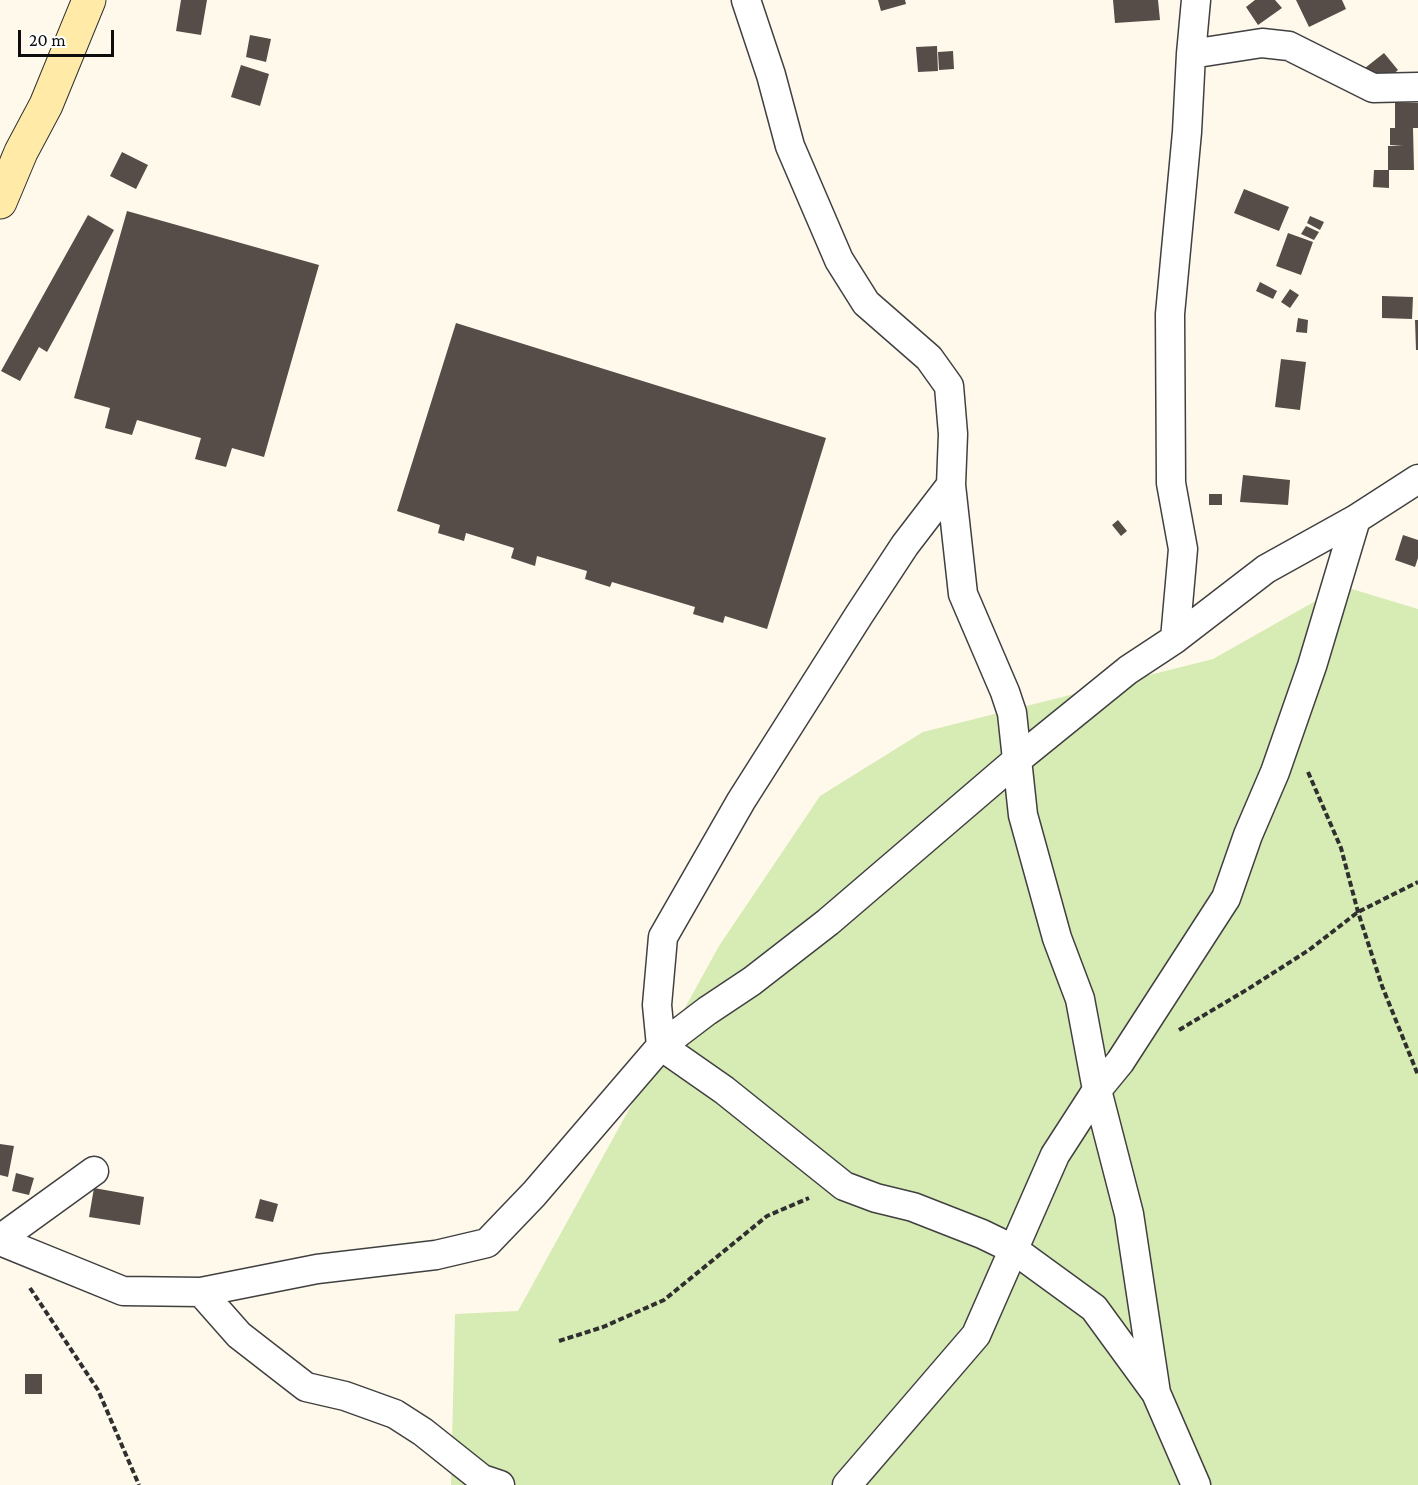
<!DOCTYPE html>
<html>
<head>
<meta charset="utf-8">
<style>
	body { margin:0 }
	#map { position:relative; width:1418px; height:1485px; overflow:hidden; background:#fff9ec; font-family:"Crimson Pro",serif }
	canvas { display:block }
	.scale { position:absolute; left:18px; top:30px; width:96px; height:27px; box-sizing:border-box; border:3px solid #0d0d0d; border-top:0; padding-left:8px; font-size:18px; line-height:21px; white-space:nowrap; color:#0d0d0d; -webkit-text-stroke:4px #fff; paint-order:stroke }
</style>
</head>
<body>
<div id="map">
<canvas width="1418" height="1485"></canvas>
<div class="scale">20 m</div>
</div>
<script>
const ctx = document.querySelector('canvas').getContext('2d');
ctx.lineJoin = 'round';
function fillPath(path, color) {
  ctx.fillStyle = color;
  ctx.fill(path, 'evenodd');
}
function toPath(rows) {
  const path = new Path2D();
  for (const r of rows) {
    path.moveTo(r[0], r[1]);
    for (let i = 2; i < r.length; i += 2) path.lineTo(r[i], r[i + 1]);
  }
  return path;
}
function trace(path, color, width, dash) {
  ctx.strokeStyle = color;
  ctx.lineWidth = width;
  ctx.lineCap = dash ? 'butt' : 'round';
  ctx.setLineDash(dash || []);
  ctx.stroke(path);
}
fillPath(toPath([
	[1342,586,1418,609,1418,1485,451,1485,455,1314,518,1311,719,946,820,796,923,732,1213,659]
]), '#d7ebb4');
fillPath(toPath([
	[181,0,207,0,201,35,176,31],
	[878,0,905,0,906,4,881,11],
	[1113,0,1158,0,1160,20,1115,23],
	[1255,0,1275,0,1282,8,1258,25,1246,7],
	[1296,0,1342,0,1346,9,1309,27],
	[250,35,271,39,266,62,246,57],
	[937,46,938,71,918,72,916,47],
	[953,51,954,69,939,70,938,52],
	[1384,53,1398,70,1380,86,1365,68],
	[241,65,269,74,260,106,231,97],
	[1395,102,1418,103,1418,128,1413,128,1414,170,1388,170,1388,146,1403,146,1390,145,1390,128,1395,128],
	[122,152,148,165,136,189,110,176],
	[1374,170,1389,170,1389,188,1373,187],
	[1244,189,1289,207,1279,231,1234,213],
	[127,211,319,265,264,457,232,448,226,467,195,459,201,438,137,420,132,435,105,428,110,408,74,398],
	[88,215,114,230,47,352,39,347,20,381,1,371],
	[1310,216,1324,222,1320,230,1307,223],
	[1306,226,1319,232,1314,240,1301,234],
	[1288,233,1313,242,1301,275,1276,266],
	[1260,282,1277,291,1273,299,1256,291],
	[1290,289,1299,295,1290,308,1281,302],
	[1382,296,1413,297,1412,319,1382,318],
	[1298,318,1308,320,1307,333,1296,332],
	[1415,320,1418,320,1418,350,1416,350],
	[456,323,826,438,767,629,725,616,723,623,693,614,695,607,612,582,610,587,585,579,587,571,537,556,535,566,511,558,514,548,466,533,464,541,438,533,440,525,397,511],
	[1281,359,1306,362,1300,410,1275,407],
	[1243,475,1290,480,1288,505,1240,502],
	[1209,494,1222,494,1222,505,1209,505],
	[1118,520,1127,531,1121,536,1112,525],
	[1403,535,1418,540,1418,558,1415,567,1395,560],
	[0,1144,14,1146,8,1177,0,1175],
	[16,1173,34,1178,29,1195,12,1191],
	[94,1188,144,1197,140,1225,89,1217],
	[260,1199,278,1204,273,1222,255,1218],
	[25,1374,42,1374,42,1394,25,1394]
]), '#564c48');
const street = toPath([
	[746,0,771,75,790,146,839,260,866,303,929,358,949,386,953,434,951,485,963,594,1005,692,1012,713,1023,815,1057,938,1080,999,1097,1090,1129,1214,1156,1393],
	[1191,54,1262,43,1289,46,1373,88,1418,87],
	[951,485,905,545,859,615,741,801,663,937,657,1005,661,1046,724,1090,844,1186,876,1198,913,1207,982,1234,1013,1249,1094,1308,1156,1393,1196,1485],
	[1175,639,1183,549,1171,483,1170,314,1187,132,1191,54,1196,0],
	[0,1239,94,1171],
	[0,1241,123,1291,201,1292,239,1335,306,1387,345,1396,395,1414,423,1432,482,1479,500,1485],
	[201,1292,317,1269,436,1255,487,1243,534,1194,661,1046,707,1011,752,981,828,922,1017,760,1128,670,1175,639,1266,569,1356,519,1418,479],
	[847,1485,976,1335,1055,1155,1097,1090,1120,1062,1226,898,1248,835,1275,772,1312,666,1356,519]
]);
const secondary = toPath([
	[0,202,21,152,46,105,89,0]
]);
trace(street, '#404040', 31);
trace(secondary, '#2f2f2f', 35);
trace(toPath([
	[1308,772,1341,848,1358,912,1382,986,1418,1075],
	[1179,1030,1248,989,1309,950,1358,912,1418,882],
	[30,1288,98,1390,139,1485],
	[559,1341,603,1327,664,1300,767,1216,809,1198]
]), '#2f2f2f', 4, [6, 3]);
trace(street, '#fff', 28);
trace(secondary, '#ffeba7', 33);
</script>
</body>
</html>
